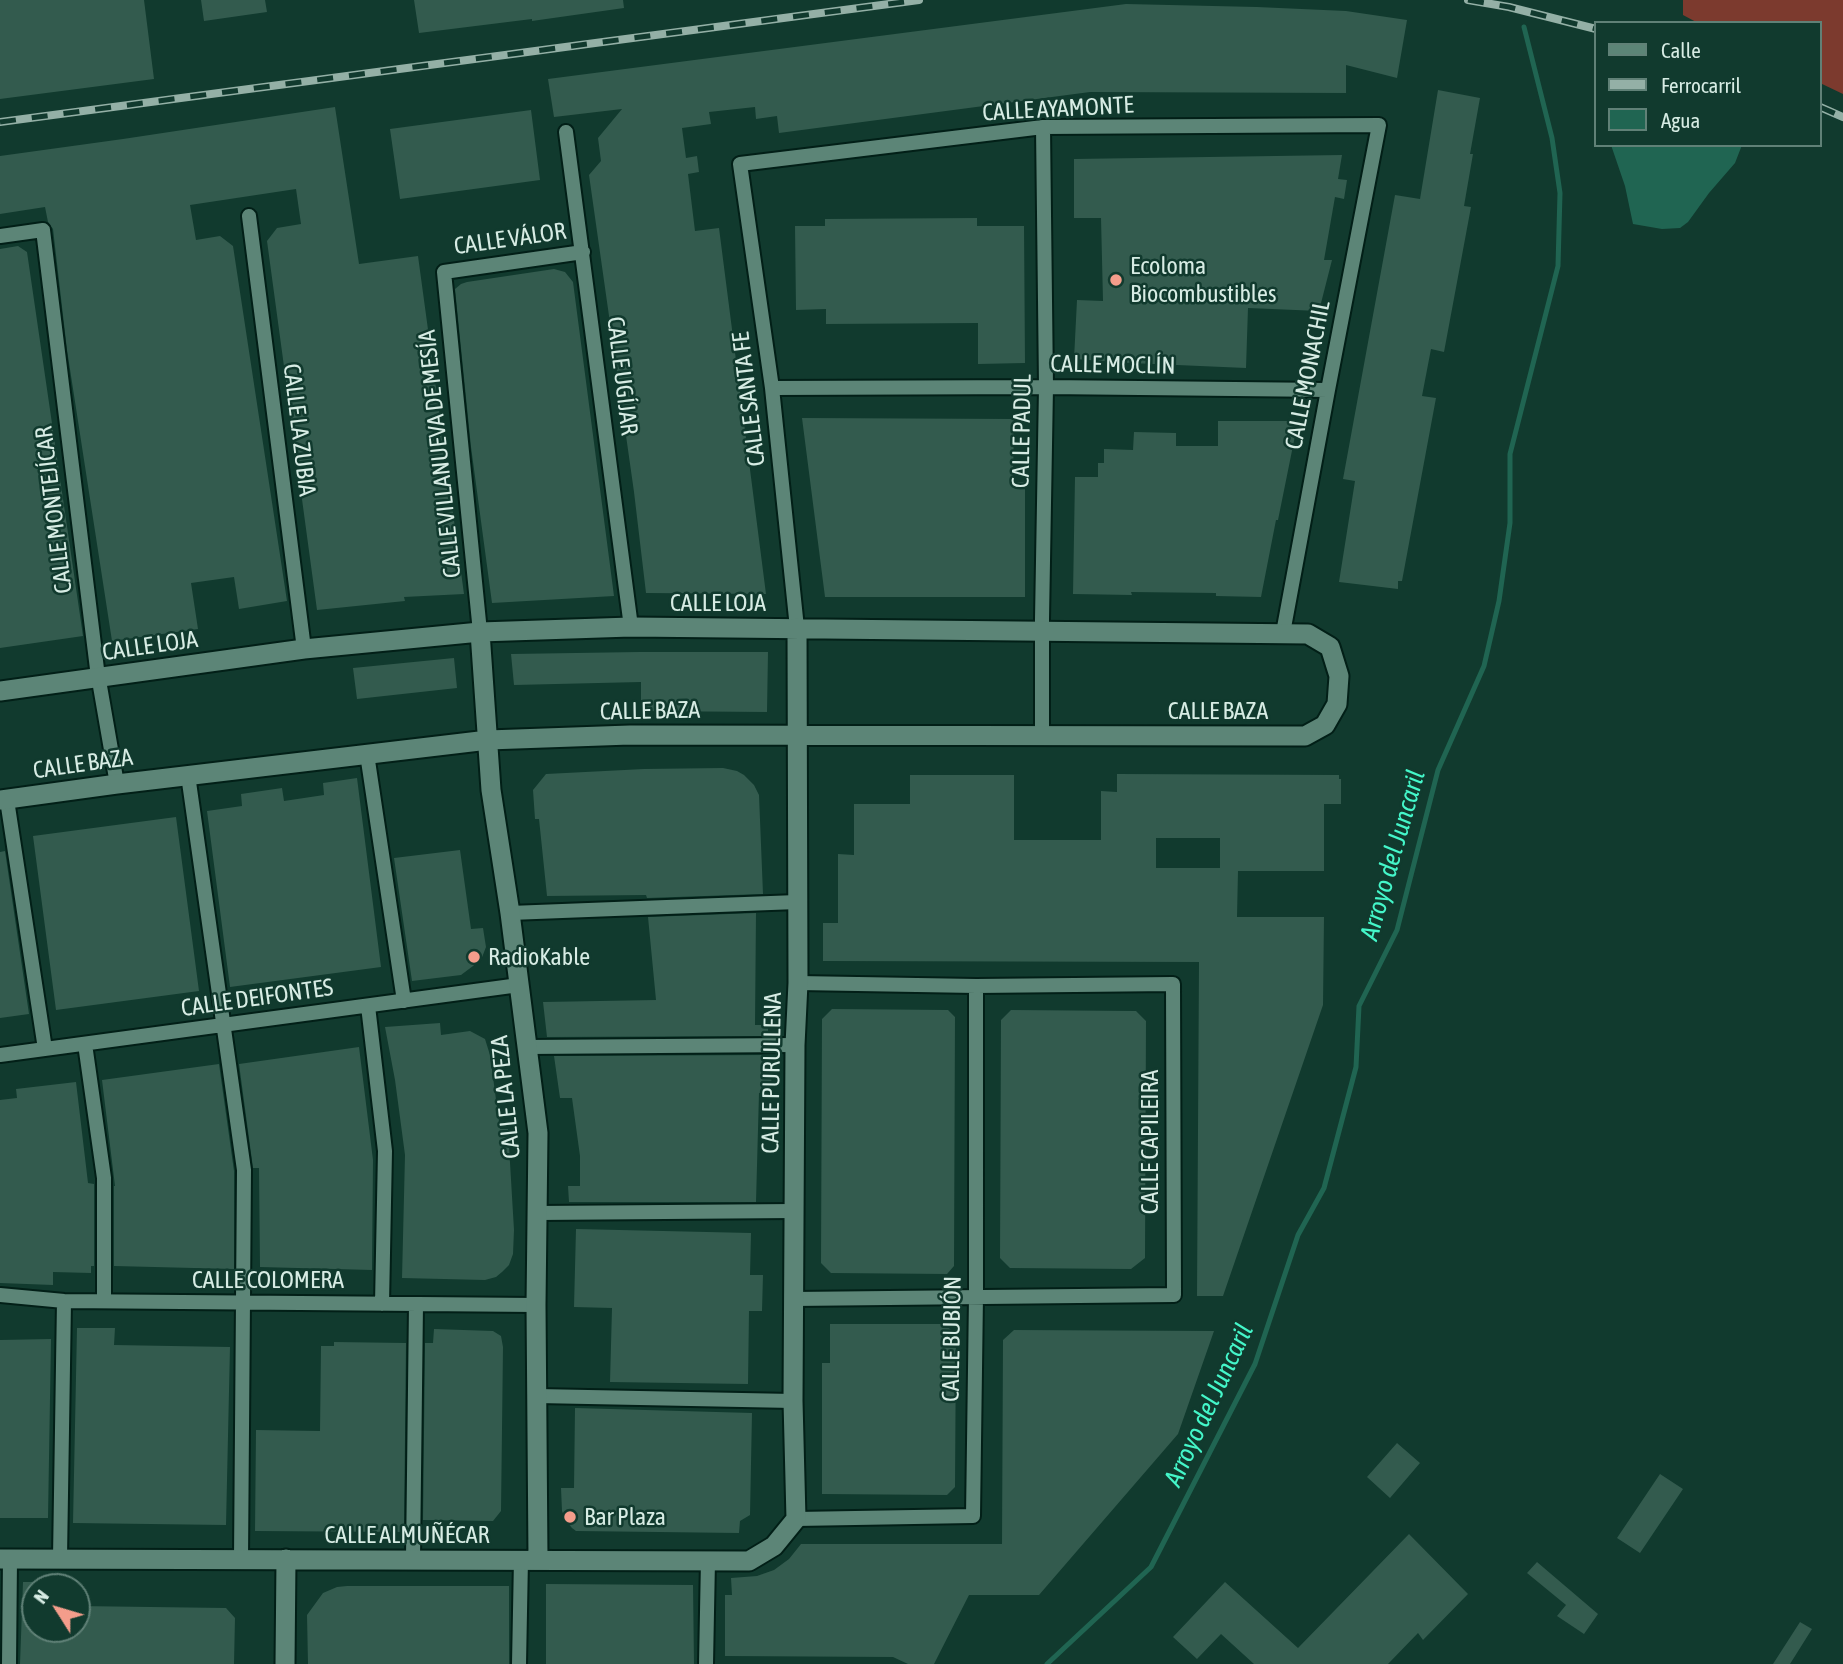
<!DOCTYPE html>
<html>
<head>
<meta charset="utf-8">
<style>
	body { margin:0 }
	#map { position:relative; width:1843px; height:1664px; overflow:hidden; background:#113a2e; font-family:"Asap Condensed",sans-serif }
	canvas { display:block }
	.legend { position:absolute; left:1594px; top:21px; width:228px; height:126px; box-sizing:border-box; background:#113a2e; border:2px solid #608177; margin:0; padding:9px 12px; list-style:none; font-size:21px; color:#d7ece4 }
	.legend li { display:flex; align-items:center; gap:14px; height:35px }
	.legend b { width:35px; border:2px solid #608177 }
	.north { position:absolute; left:21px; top:1573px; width:70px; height:70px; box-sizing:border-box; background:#113a2e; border:2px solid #608177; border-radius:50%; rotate:307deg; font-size:19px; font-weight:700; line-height:28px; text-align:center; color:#d7ece4 }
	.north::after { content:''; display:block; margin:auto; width:24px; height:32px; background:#f49d8b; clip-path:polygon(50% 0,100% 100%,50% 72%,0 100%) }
</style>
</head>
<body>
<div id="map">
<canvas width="1843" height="1664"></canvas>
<ul class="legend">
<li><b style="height:9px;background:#5c8577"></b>Calle</li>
<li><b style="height:9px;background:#94b0a6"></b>Ferrocarril</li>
<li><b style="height:19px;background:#206552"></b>Agua</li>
</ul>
<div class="north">N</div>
</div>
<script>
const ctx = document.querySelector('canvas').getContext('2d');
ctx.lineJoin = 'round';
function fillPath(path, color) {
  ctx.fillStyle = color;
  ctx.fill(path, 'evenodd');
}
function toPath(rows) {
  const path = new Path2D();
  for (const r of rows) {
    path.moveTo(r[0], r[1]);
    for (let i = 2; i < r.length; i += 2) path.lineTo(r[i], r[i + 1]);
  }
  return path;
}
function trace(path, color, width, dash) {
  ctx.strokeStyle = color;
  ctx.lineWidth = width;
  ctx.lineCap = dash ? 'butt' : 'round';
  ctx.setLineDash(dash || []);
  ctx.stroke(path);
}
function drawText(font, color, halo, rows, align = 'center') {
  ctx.font = font + ' "Asap Condensed",sans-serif';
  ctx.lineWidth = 5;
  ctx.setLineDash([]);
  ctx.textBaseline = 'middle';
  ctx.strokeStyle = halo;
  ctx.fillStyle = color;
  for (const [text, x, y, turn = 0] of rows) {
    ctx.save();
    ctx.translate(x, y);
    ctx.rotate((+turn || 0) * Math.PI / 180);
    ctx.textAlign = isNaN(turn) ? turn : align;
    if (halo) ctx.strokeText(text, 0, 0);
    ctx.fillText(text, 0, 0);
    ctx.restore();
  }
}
fillPath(toPath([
	[1683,0,1843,0,1843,94,1820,83,1820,23,1698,23,1683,15]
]), '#7c3a2e');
fillPath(toPath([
	[1611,145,1742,145,1735,163,1709,193,1688,222,1680,228,1662,229,1633,224,1625,186]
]), '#206552');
trace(toPath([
	[1047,1664,1151,1567,1255,1364,1298,1235,1324,1188,1356,1067,1359,1006,1397,930,1438,770,1484,666,1499,601,1510,523,1510,454,1558,266,1560,193,1552,138,1524,27]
]), '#206552', 5);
fillPath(toPath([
	[0,0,144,0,154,79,0,99],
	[201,0,265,0,267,12,204,21],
	[414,0,623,0,624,8,532,21,532,19,419,33],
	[1126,4,1257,7,1346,11,1407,20,1397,78,1346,65,1346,93,1090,92,779,133,777,116,756,119,755,107,709,112,711,124,682,128,686,158,697,156,699,172,688,174,695,231,719,228,766,594,646,593,634,492,589,175,601,161,598,138,622,109,554,117,548,79],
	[1438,90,1480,98,1470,154,1473,154,1464,206,1471,207,1444,352,1431,349,1422,396,1436,398,1402,581,1398,581,1398,589,1339,582,1355,481,1343,479,1395,195,1420,199],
	[335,107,359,264,418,256,464,594,404,597,405,601,317,610,267,241,277,228,301,224,296,189,190,205,196,240,220,236,233,246,287,601,239,609,234,577,191,583,198,629,112,641,67,350,53,229,48,222,45,207,0,214,0,156,123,139],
	[531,110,540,180,400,199,390,129],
	[1342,155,1338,179,1347,180,1344,199,1335,197,1324,260,1332,260,1319,311,1248,308,1246,368,1131,363,1074,359,1077,300,1103,301,1101,218,1074,218,1074,159],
	[977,218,977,226,1024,226,1025,363,978,364,978,323,826,324,826,309,796,310,795,226,825,226,825,219],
	[18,246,27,252,83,636,0,648,0,249],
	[554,269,565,272,573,282,614,596,492,603,471,447,455,289,461,284,467,282],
	[802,418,1014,419,1013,482,1025,482,1025,597,825,597],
	[1218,421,1298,421,1278,520,1276,520,1261,597,1216,596,1216,593,1131,592,1132,595,1073,594,1075,477,1098,477,1098,463,1104,463,1104,449,1133,450,1134,432,1176,433,1176,446,1218,446],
	[639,652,768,652,767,712,641,711,641,682,514,685,511,654],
	[454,658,457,688,357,699,353,668],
	[723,768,737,771,744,775,754,785,759,795,763,894,647,898,646,895,547,896,539,819,535,819,533,790,546,774,644,769],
	[1117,774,1339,775,1339,779,1341,779,1341,804,1324,804,1324,871,1238,871,1237,917,1324,917,1323,1005,1223,1296,1197,1296,1199,962,823,961,823,923,838,923,838,854,854,855,854,804,910,804,910,775,1014,775,1014,840,1101,840,1101,791,1117,792],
	[1156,838,1220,838,1220,868,1156,868],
	[357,778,381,967,230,987,207,811,242,806,241,794,282,788,284,801,324,795,323,783],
	[176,817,199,991,56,1010,33,836],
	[460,850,471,929,483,928,486,947,481,960,461,975,412,981,394,858],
	[5,851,29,1014,0,1018,0,852],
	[756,913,755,1025,768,1025,768,1036,547,1037,543,1002,656,1000,648,917],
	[832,1009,948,1010,955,1017,954,1266,947,1274,831,1273,821,1263,822,1019],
	[1011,1010,1136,1011,1146,1021,1145,1258,1131,1269,1010,1268,1000,1258,1001,1020],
	[440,1023,441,1035,470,1031,485,1039,490,1055,500,1129,508,1129,514,1230,513,1254,509,1265,502,1272,496,1277,485,1280,402,1278,405,1155,395,1080,385,1027],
	[359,1047,373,1160,372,1270,260,1267,259,1168,253,1168,239,1064],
	[768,1055,768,1058,772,1058,771,1093,759,1093,756,1202,569,1202,568,1186,580,1186,580,1156,572,1098,560,1098,554,1056],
	[219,1064,234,1171,234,1269,114,1266,114,1186,115,1186,102,1080],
	[76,1082,88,1183,94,1184,94,1266,91,1266,91,1273,53,1272,53,1285,0,1283,0,1100,17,1098,16,1089],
	[576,1229,751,1233,750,1275,763,1275,762,1311,749,1311,748,1384,610,1382,612,1308,574,1307],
	[830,1324,945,1324,956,1335,955,1487,947,1495,822,1494,822,1363,830,1363],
	[77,1328,115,1328,114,1345,230,1347,226,1525,73,1523],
	[434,1329,493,1331,501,1336,503,1347,501,1511,493,1521,423,1520,425,1343,433,1343],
	[1014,1330,1214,1331,1178,1434,1039,1595,969,1595,934,1664,908,1664,893,1657,725,1656,725,1595,732,1595,731,1578,757,1576,774,1570,789,1559,801,1544,1002,1544,1003,1340],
	[51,1339,48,1518,0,1518,0,1340],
	[334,1342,406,1343,404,1532,255,1531,256,1430,320,1431,321,1346,334,1346],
	[575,1408,752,1413,750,1515,740,1521,739,1533,576,1531,572,1528,566,1521,562,1511,561,1488,574,1488],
	[1397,1443,1420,1463,1390,1498,1367,1477],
	[1660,1474,1683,1489,1640,1553,1617,1538],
	[1409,1534,1468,1594,1423,1640,1418,1633,1388,1664,1254,1664,1221,1634,1197,1659,1173,1637,1225,1582,1298,1648],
	[1537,1562,1598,1614,1584,1634,1557,1616,1566,1605,1527,1573],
	[23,1582,35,1582,35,1629,77,1629,77,1606,226,1608,235,1618,234,1664,20,1664],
	[546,1584,693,1585,694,1664,546,1664],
	[347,1586,509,1586,509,1664,308,1664,307,1615,323,1593,337,1587],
	[1800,1622,1812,1629,1790,1664,1773,1664]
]), '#335b4e');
const minor = toPath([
	[566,132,631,627],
	[249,216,304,649],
	[0,236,43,230,97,669,117,784],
	[772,388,1046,387,1328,390],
	[797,628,772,388,740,164,1043,127,1379,125,1328,390,1283,633],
	[480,632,444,272,583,252],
	[1042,735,1042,619,1046,387,1043,127],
	[367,754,404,1001],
	[188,775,244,1170,241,1559],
	[7,800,45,1049],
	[510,913,797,902],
	[368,1006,385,1151,382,1304],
	[85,1044,104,1178,104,1301],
	[527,1047,795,1045],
	[0,1055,519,985],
	[537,1213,794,1211],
	[0,1295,64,1301,536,1305],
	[793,1299,1174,1295,1173,984,976,986,798,983],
	[537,1396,793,1401],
	[796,1519,973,1516,976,1296,976,986],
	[60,1558,64,1301],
	[413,1559,416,1304],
	[9,1664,10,1559],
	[519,1664,521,1559],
	[706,1664,708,1560]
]);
const tertiary = toPath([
	[480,632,491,790,510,913,538,1133,536,1305,538,1559],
	[0,691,304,649,480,632,631,627,1308,634,1330,647,1339,676,1337,704,1325,725,1305,736,630,735,488,740,117,784,0,800],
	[0,1559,749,1561,774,1546,796,1519,793,1401,795,1045,798,983,797,628],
	[285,1664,286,1559]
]);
trace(minor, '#021f17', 18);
trace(tertiary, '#021f17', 23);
trace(minor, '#5c8577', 14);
trace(tertiary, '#5c8577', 19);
const rail = toPath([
	[1468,0,1509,7,1596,29],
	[1820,107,1843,117],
	[0,122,919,0]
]);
trace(rail, '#94b0a6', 8);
trace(rail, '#113a2e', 5, [16]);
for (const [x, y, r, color] of [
	[1116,280,7,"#f49d8b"],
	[474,957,7,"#f49d8b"],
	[570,1517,7,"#f49d8b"]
]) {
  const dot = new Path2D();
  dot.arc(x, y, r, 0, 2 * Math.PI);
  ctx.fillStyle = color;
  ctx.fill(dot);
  trace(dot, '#113a2e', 2.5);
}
drawText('24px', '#d7ece4', '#113a2e', [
	["CALLE AYAMONTE",1058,109,-3],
	["CALLE VÁLOR",510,239,-8],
	["CALLE MOCLÍN",1113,365,1],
	["CALLE MONACHIL",1308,375,-79],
	["CALLE UGÍJAR",622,376,83],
	["CALLE SANTA FE",749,399,-97],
	["CALLE LA ZUBIA",299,430,83],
	["CALLE PADUL",1022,431,-89],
	["CALLE VILLANUEVA DE MESÍA",440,454,-96],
	["CALLE MONTEJÍCAR",54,510,-97],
	["CALLE LOJA",718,603],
	["CALLE LOJA",150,646,-8],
	["CALLE BAZA",650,711,-1],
	["CALLE BAZA",1218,711],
	["CALLE BAZA",83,764,-8],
	["CALLE DEIFONTES",257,998,-8],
	["CALLE PURULLENA",772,1073,-89],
	["CALLE LA PEZA",506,1097,-96],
	["CALLE CAPILEIRA",1150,1142,-90],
	["CALLE COLOMERA",268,1280],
	["CALLE BUBIÓN",952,1339,-89],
	["CALLE ALMUÑÉCAR",407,1535]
]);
drawText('24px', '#d7ece4', '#113a2e', [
	["Ecoloma",1130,266],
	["Biocombustibles",1130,294],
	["RadioKable",488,957],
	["Bar Plaza",584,1517]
], 'left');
drawText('italic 26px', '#44f6c9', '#113a2e', [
	["Arroyo del Juncaril",1393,855,-74],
	["Arroyo del Juncaril",1209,1405,-65]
]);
</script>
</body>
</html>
